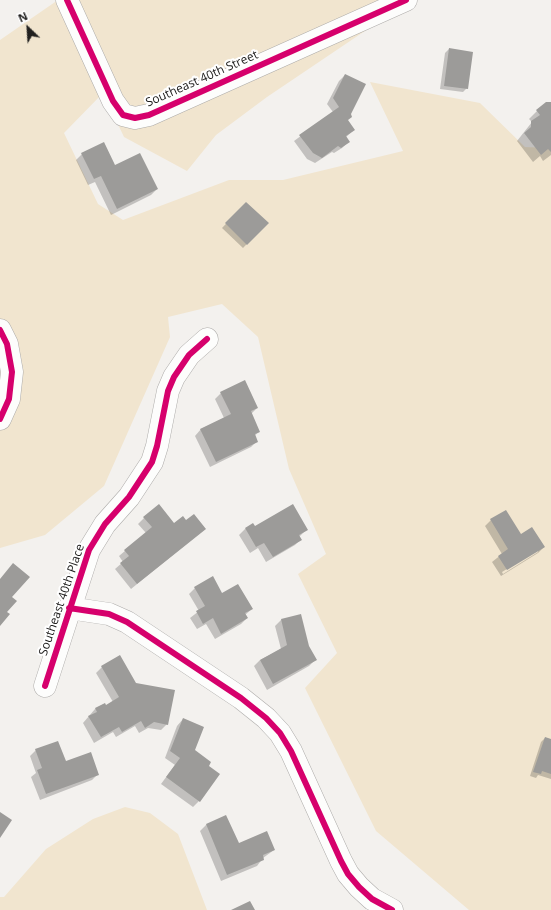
<!DOCTYPE html>
<html>
<head>
<meta charset="utf-8">
<style>
	body { margin:0 }
	#map { position:relative; width:551px; height:910px; overflow:hidden; background:#f3f1ee; font-family:"Open Sans",sans-serif }
	canvas { display:block }
	.north { position:absolute; left:8px; top:8px; width:40px; height:40px; -webkit-text-stroke:3px #fff; paint-order:stroke; rotate:335deg; font-size:11px; font-weight:700; line-height:16px; text-align:center; color:#21201f }
	.north::after { content:''; display:block; margin:auto; width:14px; height:18px; background:#21201f; clip-path:polygon(50% 0,100% 100%,50% 72%,0 100%) }
</style>
</head>
<body>
<div id="map">
<canvas width="551" height="910"></canvas>
<div class="north">N</div>
</div>
<script>
const ctx = document.querySelector('canvas').getContext('2d');
ctx.lineJoin = 'round';
function fillPath(path, color) {
  ctx.fillStyle = color;
  ctx.fill(path, 'evenodd');
}
function toPath(rows) {
  const path = new Path2D();
  for (const r of rows) {
    path.moveTo(r[0], r[1]);
    for (let i = 2; i < r.length; i += 2) path.lineTo(r[i], r[i + 1]);
  }
  return path;
}
function trace(path, color, width, dash) {
  ctx.strokeStyle = color;
  ctx.lineWidth = width;
  ctx.lineCap = dash ? 'butt' : 'round';
  ctx.setLineDash(dash || []);
  ctx.stroke(path);
}
function drawText(font, color, halo, rows, align = 'center') {
  ctx.font = font + ' "Open Sans",sans-serif';
  ctx.lineWidth = 4;
  ctx.setLineDash([]);
  ctx.textBaseline = 'middle';
  ctx.strokeStyle = halo;
  ctx.fillStyle = color;
  for (const [text, x, y, turn = 0] of rows) {
    ctx.save();
    ctx.translate(x, y);
    ctx.rotate((+turn || 0) * Math.PI / 180);
    ctx.textAlign = isNaN(turn) ? turn : align;
    if (halo) ctx.strokeText(text, 0, 0);
    ctx.fillText(text, 0, 0);
    ctx.restore();
  }
}
fillPath(toPath([
	[58,0,415,0,402,6,267,97,216,135,187,171,124,137,103,93,64,133,98,204,123,220,229,180,283,180,403,151,370,82,480,103,525,147,551,148,551,910,469,910,376,831,305,688,337,653,298,574,326,554,289,469,258,337,222,304,168,317,170,337,104,486,45,535,0,548,0,40],
	[125,807,150,813,178,834,207,910,0,910,0,897,4,897,46,849,93,819]
]), '#f1e5cf');
fillPath(toPath([
	[449,49,467,88,463,92,440,89,445,53],
	[345,75,347,120,354,130,346,137,348,142,342,148,334,153,332,152,315,163,307,159,294,141,333,112,327,104,339,81],
	[551,103,551,155,543,161,540,156,533,162,517,141,532,122,529,119,537,111],
	[82,154,115,166,157,189,151,195,111,215,95,182,88,185,76,160],
	[246,203,267,223,243,248,222,228],
	[221,393,257,408,251,414,259,432,254,436,257,441,251,447,210,467,195,436,201,429,224,418,215,399],
	[144,518,174,525,185,521,205,529,131,589,115,569,123,562,119,556,146,533,138,524],
	[491,520,520,535,544,547,538,553,501,576,492,562,502,554,485,526],
	[538,550,538,552,503,574,502,572],
	[254,528,307,529,299,537,301,539,295,545,266,562,258,548,250,553,239,535,245,529],
	[195,588,222,594,252,609,245,615,247,618,241,624,215,639,206,624,197,629,190,618,199,611,189,594],
	[300,615,308,647,315,660,309,666,267,690,254,666,260,660,281,649,275,626,281,620],
	[102,667,136,684,167,724,161,730,148,728,139,733,135,726,116,737,113,732,94,743,83,723,95,709,104,704,106,706,113,702,96,673],
	[183,719,194,750,199,801,193,807,161,784,175,765,165,758,177,726],
	[545,738,551,740,551,779,538,775,536,778,530,776,541,742],
	[36,750,65,762,98,774,92,780,40,800,31,777,36,773,30,756],
	[226,817,238,844,274,850,263,858,257,866,221,881,200,831,206,825]
]), '#0003');
fillPath(toPath([
	[449,48,473,52,468,89,444,86],
	[345,74,366,84,351,114,352,117,348,120,355,130,346,136,350,142,341,148,338,146,322,158,313,153,299,135,339,107,333,98],
	[546,102,551,102,551,152,548,149,541,155,524,133,531,127,531,121,540,115,536,110],
	[104,142,115,165,140,153,158,189,117,209,101,176,94,179,81,153],
	[246,202,269,223,247,245,225,223],
	[245,380,258,408,251,411,260,432,255,434,258,442,216,462,200,429,231,414,220,392],
	[159,504,174,523,183,516,186,520,194,514,206,529,137,584,120,563,129,556,124,550,152,527,143,517],
	[293,504,308,530,299,535,302,540,273,557,264,543,256,547,245,528,253,523,255,526],
	[506,510,521,534,532,527,545,547,507,570,498,556,508,549,490,519],
	[13,563,30,577,12,597,17,601,7,612,10,614,0,626,0,579],
	[213,576,222,593,238,584,253,609,245,613,248,618,221,634,213,618,203,624,196,611,205,606,194,587],
	[301,614,309,646,317,660,273,684,260,660,287,645,281,619],
	[120,655,136,683,175,690,168,725,154,722,145,728,141,721,122,732,119,727,101,737,88,716,97,712,95,708,105,703,106,705,119,697,101,666],
	[183,718,204,727,195,750,211,762,209,766,220,774,200,802,166,777,180,758,170,751],
	[545,737,551,739,551,774,542,771,541,774,533,772],
	[58,741,66,761,91,752,99,775,46,794,37,770,42,768,35,749],
	[0,812,12,820,0,838],
	[226,815,239,843,267,831,275,850,263,855,264,860,227,875,206,824],
	[250,901,255,910,231,910]
]), '#9c9b99');
const minor = toPath([
	[67,0,113,101,123,115,135,118,149,115,406,0],
	[0,330,7,344,12,372,9,399,0,419],
	[69,608,109,614,127,622,241,698,266,718,280,733,291,751,341,861,348,874,359,887,372,899,392,910],
	[45,686,89,550,105,524,129,497,152,462,157,446,168,391,174,377,189,355,207,339]
]);
trace(minor, '#adaba9', 23);
trace(minor, '#fdfdfc', 22);
trace(toPath([
	[67,0,113,101,123,115,135,118,149,115,406,0],
	[0,330,7,344,12,372,9,399,0,419],
	[69,608,109,614,127,622,241,698,266,718,280,733,291,751,341,861,348,874,359,887,372,899,392,910],
	[45,686,89,550,105,524,129,497,152,462,157,446,168,391,174,377,189,355,207,339]
]), '#d6006c', 6);
drawText('12px', '#21201f', '#fff', [
	["Southeast 40th Street",202,79,-24],
	["Southeast 40th Place",62,600,-71]
]);
</script>
</body>
</html>
